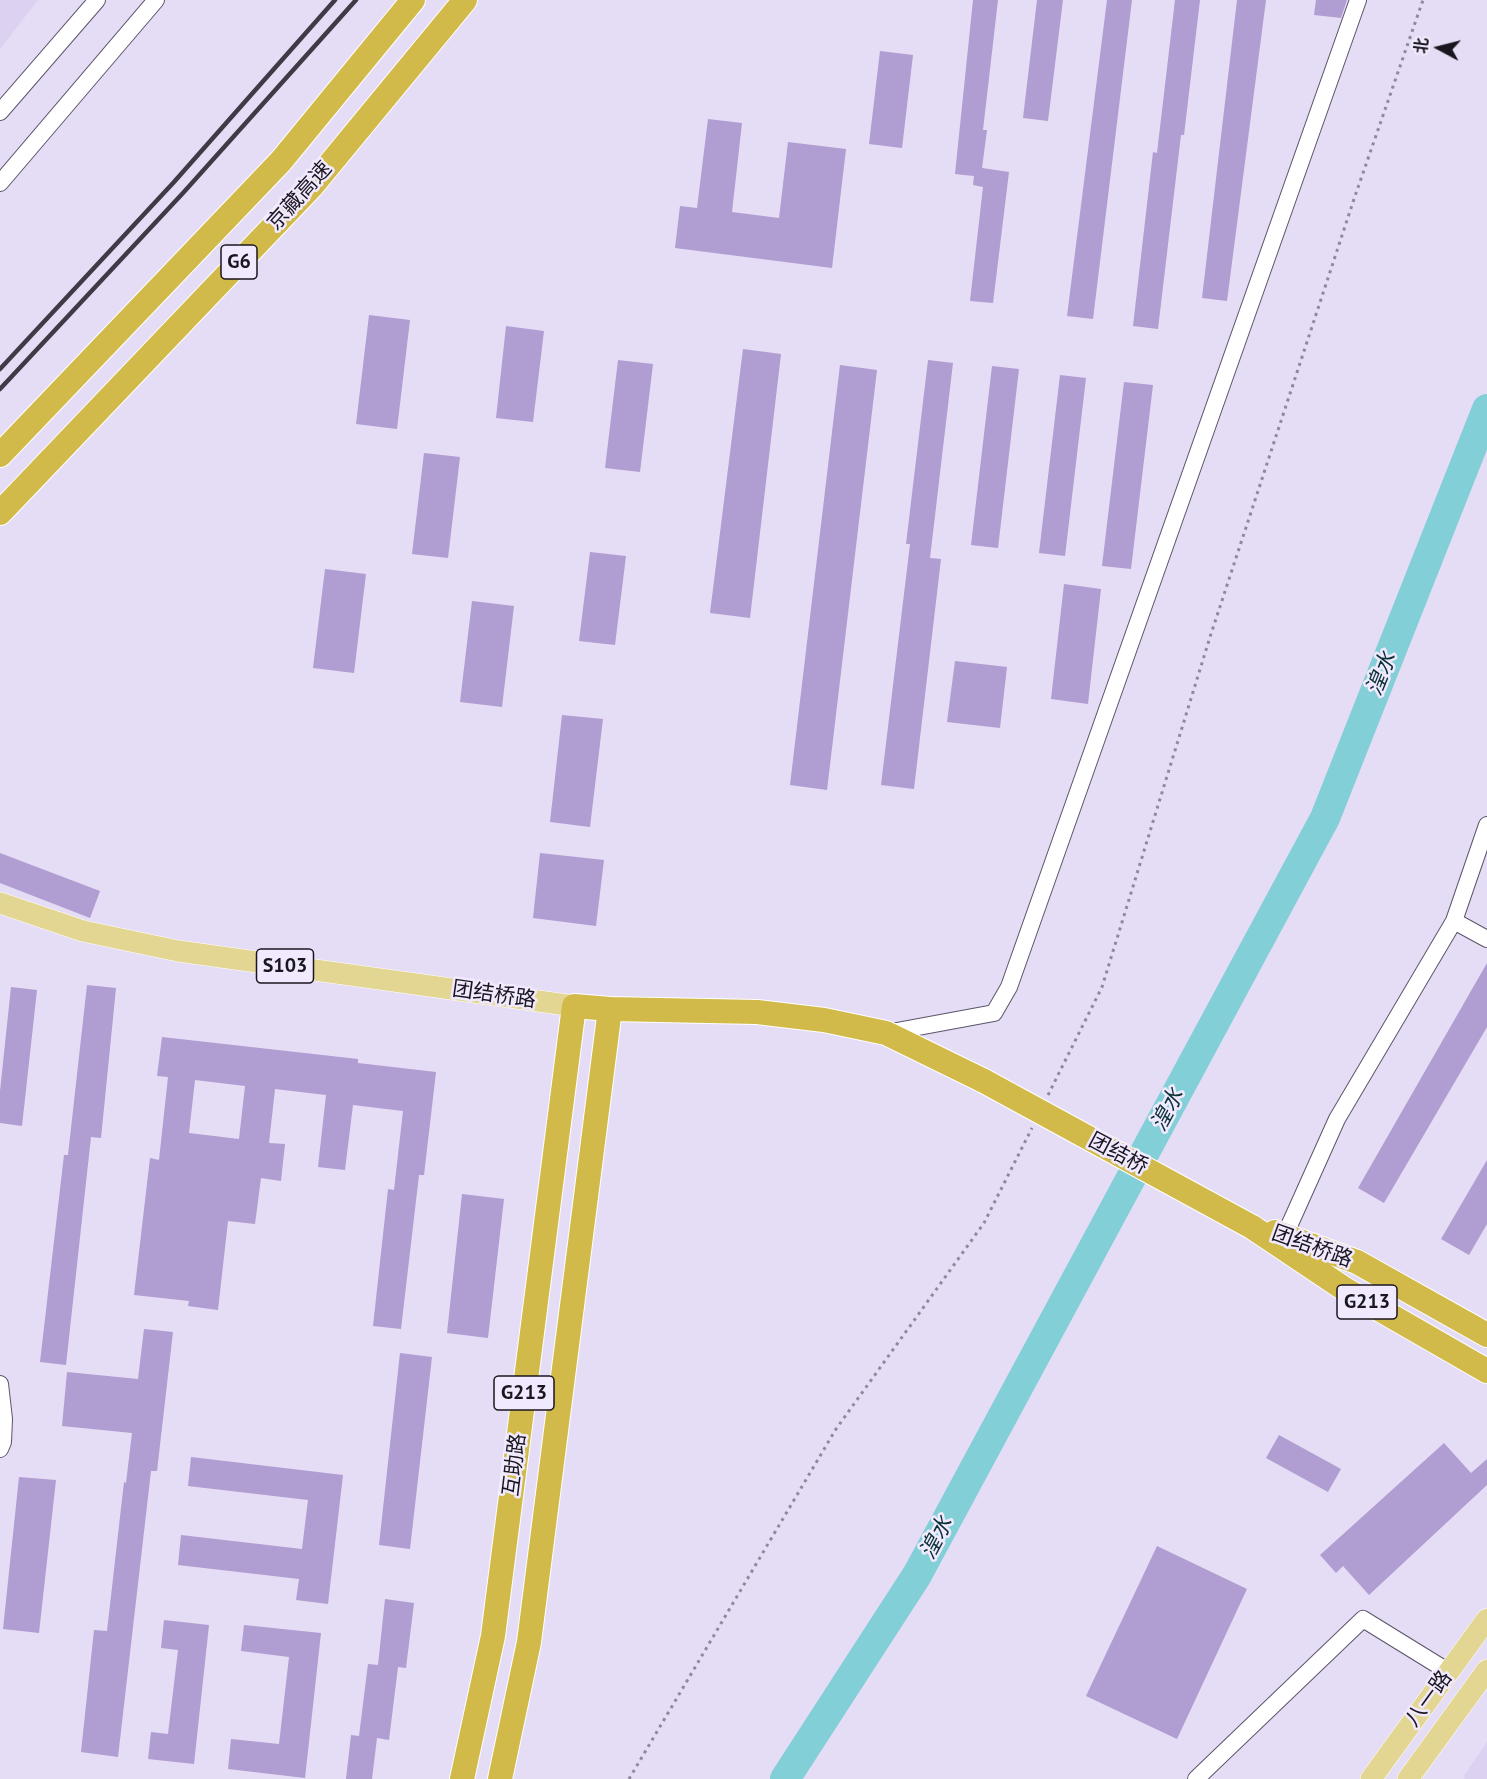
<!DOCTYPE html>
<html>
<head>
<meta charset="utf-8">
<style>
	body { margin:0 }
	#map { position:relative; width:1487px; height:1779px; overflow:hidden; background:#e5dcf5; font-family:"PT Sans","Noto Sans SC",sans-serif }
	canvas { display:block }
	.north { position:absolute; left:1409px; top:18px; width:60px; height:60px; -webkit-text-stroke:4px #f1eafe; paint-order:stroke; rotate:277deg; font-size:16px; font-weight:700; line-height:24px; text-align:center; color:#1a161f }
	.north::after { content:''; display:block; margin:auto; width:21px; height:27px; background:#1a161f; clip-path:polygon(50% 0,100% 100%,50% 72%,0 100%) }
</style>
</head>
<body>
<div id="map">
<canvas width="1487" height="1779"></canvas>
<div class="north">北</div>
</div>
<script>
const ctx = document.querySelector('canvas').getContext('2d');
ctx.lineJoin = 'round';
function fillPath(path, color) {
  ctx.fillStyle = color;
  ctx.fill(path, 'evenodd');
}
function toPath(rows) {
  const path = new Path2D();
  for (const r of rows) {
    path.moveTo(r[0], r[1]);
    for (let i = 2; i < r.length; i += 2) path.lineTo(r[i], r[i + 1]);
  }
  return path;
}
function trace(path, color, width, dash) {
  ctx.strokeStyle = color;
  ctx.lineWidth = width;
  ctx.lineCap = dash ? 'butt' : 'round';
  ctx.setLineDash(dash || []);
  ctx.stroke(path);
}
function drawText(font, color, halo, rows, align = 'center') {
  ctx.font = font + ' "PT Sans","Noto Sans SC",sans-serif';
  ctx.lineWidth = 5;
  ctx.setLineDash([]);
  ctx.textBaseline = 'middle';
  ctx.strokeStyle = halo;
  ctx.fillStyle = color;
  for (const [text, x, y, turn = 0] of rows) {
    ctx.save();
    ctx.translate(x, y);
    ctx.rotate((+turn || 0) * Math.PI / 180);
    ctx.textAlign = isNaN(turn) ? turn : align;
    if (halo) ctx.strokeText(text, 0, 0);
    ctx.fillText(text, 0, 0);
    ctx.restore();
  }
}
fillPath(toPath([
	[0,0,38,0,0,49],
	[1487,1742,1487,1779,1465,1779,1463,1777]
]), '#ddd1f1');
trace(toPath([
	[785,1779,917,1575,1325,818,1487,409]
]), '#82cfd8', 30);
fillPath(toPath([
	[973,0,998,0,983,130,987,130,982,168,1009,172,993,303,970,301,983,187,973,185,974,176,955,174],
	[1037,0,1063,0,1048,121,1023,118],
	[1107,0,1132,0,1093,319,1067,316],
	[1175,0,1200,0,1184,135,1181,135,1158,329,1133,326,1153,152,1157,153],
	[1237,0,1266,0,1227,301,1202,298],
	[1316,0,1347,0,1341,18,1314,15],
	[880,51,913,55,902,148,869,144],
	[708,119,742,123,732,212,779,218,788,142,846,149,832,268,675,248,680,206,697,208],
	[369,315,410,320,397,429,356,424],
	[506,326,544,331,533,422,496,418],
	[743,349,781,354,750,618,710,613],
	[618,360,653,364,640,472,605,468],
	[928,360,953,363,930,558,941,559,914,789,881,785,910,544,906,544],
	[840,365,877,370,827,790,790,785],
	[992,366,1019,369,998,548,971,545],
	[1060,375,1086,378,1065,556,1039,553],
	[1124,382,1153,385,1131,569,1102,566],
	[424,453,460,457,448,558,412,554],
	[590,552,626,556,615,645,579,641],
	[325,569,366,574,354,673,313,668],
	[1064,584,1101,589,1088,704,1051,699],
	[472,601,514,606,502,707,460,702],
	[955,661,1007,667,1000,728,947,722],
	[562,715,603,719,590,827,550,822],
	[0,853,100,891,90,918,0,883],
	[540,853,604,860,596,926,533,918],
	[1487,963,1487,1027,1384,1203,1358,1188],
	[87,985,116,988,101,1138,91,1137,66,1365,40,1362,64,1155,68,1155],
	[11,987,37,990,22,1126,0,1123,0,1091],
	[162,1037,358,1059,358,1063,436,1072,424,1175,419,1175,401,1329,373,1326,388,1189,394,1190,403,1111,353,1105,345,1170,318,1167,326,1095,275,1089,269,1143,285,1144,281,1181,261,1178,255,1224,228,1221,218,1310,188,1306,189,1301,134,1295,150,1158,159,1160,168,1077,157,1076],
	[195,1080,245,1086,239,1139,189,1133],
	[1487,1160,1487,1224,1469,1255,1441,1239],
	[462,1194,504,1199,488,1338,447,1333],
	[144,1329,173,1332,157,1471,151,1471,118,1757,81,1752,94,1630,107,1631,124,1482,126,1483,132,1433,62,1426,67,1372,138,1379],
	[400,1353,432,1357,410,1549,379,1545],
	[1279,1435,1341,1469,1328,1492,1266,1458],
	[1444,1443,1471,1473,1487,1459,1487,1485,1369,1595,1343,1566,1336,1573,1320,1555],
	[191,1457,343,1475,328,1604,296,1600,299,1579,178,1565,181,1535,302,1549,308,1500,188,1486],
	[19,1477,56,1480,39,1633,3,1629],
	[1157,1546,1247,1589,1177,1739,1086,1696],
	[385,1599,414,1603,406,1668,398,1667,389,1740,377,1738,372,1779,346,1779,351,1735,359,1736,368,1664,378,1665],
	[164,1620,209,1625,194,1764,148,1759,151,1732,168,1734,178,1650,161,1648],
	[244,1625,321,1633,305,1778,228,1769,231,1739,279,1744,289,1657,241,1651]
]), '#b09dd1');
const minor = toPath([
	[0,112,97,0],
	[0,183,156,0],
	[1454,921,1487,939],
	[886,1033,994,1013,1009,987,1358,0],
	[1285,1235,1337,1119,1454,921,1487,825],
	[0,1384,4,1419,3,1442,0,1449],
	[1196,1779,1363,1619,1449,1672]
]);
const major = toPath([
	[0,903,83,931,178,951,574,1006],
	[1371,1779,1487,1619],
	[1408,1779,1487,1670]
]);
const highway = toPath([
	[0,455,281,161,413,0],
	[0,513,311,187,465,0],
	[1252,1227,1346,1290,1487,1371],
	[1275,1232,1357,1262,1487,1335],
	[462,1779,493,1636,574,1006,610,1009,757,1012,824,1020,886,1033,984,1081],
	[500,1779,529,1642,610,1009]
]);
trace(minor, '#5c556a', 18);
trace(major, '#fff', 22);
trace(highway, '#fff', 26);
trace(toPath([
	[1048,1095,1102,987,1210,637,1354,199,1423,0],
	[629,1779,836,1429,984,1223,1032,1128]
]), '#90899b', 3, [3, 4.5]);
trace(minor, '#fff', 16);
trace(major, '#e3d692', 21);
trace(highway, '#d1ba49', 24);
trace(toPath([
	[0,369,174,182,335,0],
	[0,389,183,193,356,0]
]), '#3f3a46', 4.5);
const highwayBridge = toPath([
	[984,1081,1252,1227]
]);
trace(highwayBridge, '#fff', 26, []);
trace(highwayBridge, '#d1ba49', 24);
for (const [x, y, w] of [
	[239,262,36],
	[285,966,57],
	[1367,1302,60],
	[524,1393,60]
]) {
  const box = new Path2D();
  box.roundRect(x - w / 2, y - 17, w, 34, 4.5);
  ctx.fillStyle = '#f1eafe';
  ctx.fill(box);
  trace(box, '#1a161f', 1.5);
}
drawText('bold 20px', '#1a161f', null, [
	["G6",239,262],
	["S103",285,966],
	["G213",1367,1302],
	["G213",524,1393]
]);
drawText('21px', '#1a161f', '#f1eafe', [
	["京藏高速",300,196,-48],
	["团结桥路",494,995,8],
	["团结桥",1118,1154,28],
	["团结桥路",1312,1247,20],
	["互助路",515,1465,-83],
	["八一路",1429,1699,-54]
]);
drawText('italic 22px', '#0a3135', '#f1eafe', [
	["湟水",1382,674,-68],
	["湟水",1168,1110,-62],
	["湟水",937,1538,-62]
]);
</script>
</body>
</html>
